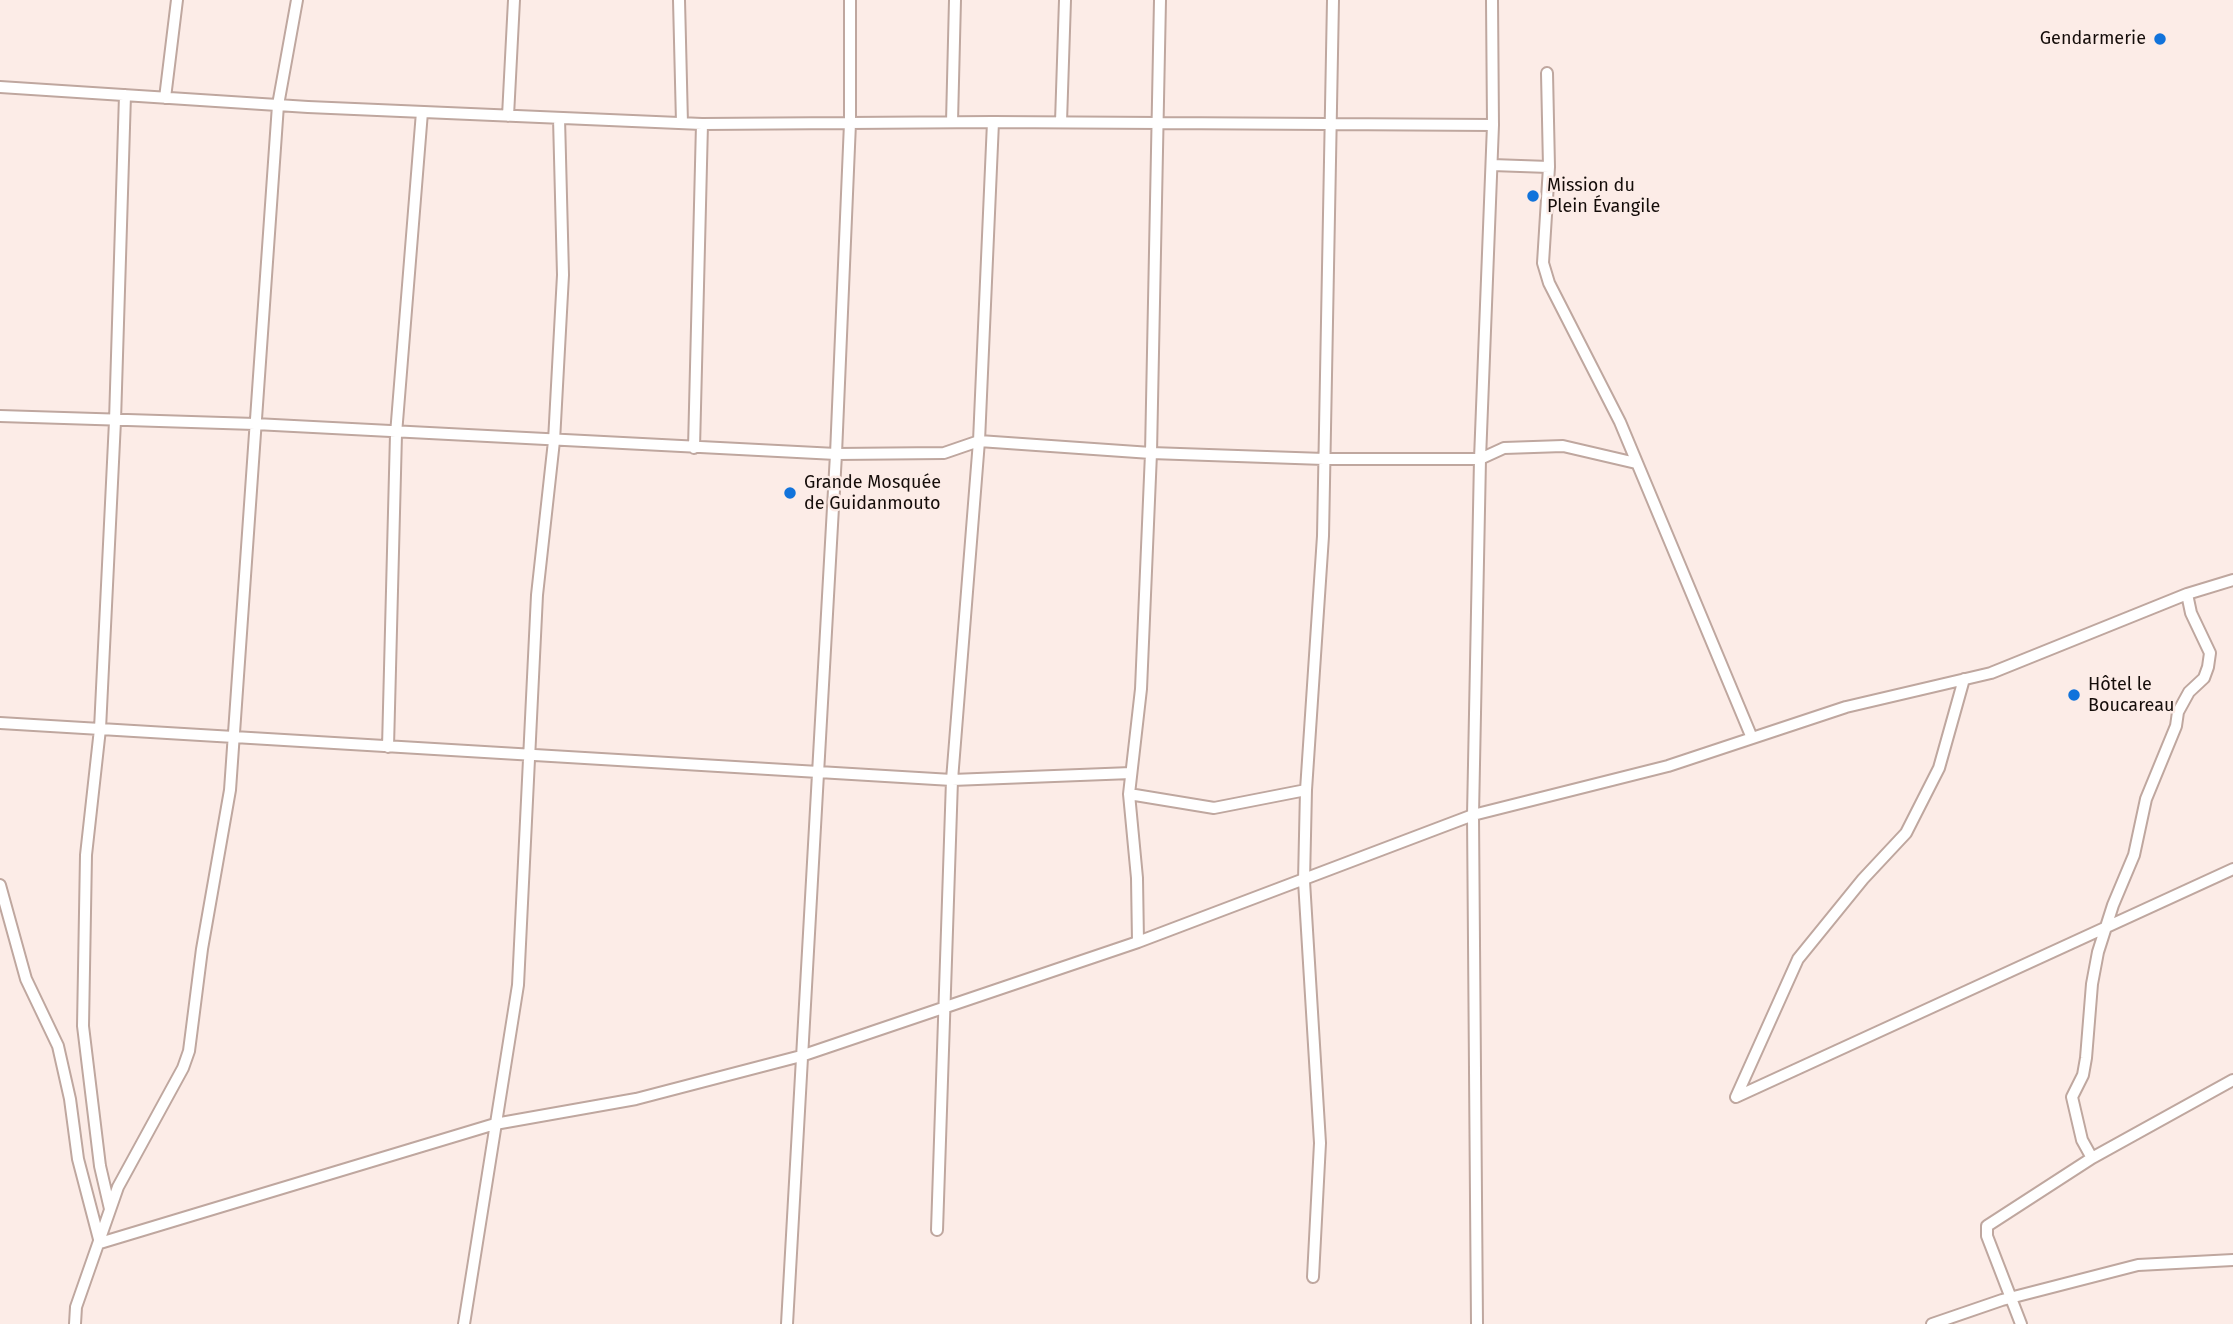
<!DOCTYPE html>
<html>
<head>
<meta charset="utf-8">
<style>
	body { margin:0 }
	canvas { display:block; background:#fcece7 }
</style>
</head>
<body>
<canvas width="2233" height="1324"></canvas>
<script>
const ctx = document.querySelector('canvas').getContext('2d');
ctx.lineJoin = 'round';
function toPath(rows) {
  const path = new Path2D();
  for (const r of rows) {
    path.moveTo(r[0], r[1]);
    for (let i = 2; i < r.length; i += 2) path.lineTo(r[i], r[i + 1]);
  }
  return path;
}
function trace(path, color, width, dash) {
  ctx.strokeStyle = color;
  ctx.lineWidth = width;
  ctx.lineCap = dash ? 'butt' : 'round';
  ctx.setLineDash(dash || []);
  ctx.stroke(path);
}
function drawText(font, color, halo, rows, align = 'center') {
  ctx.font = font + ' "Fira Sans",sans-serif';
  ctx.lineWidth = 5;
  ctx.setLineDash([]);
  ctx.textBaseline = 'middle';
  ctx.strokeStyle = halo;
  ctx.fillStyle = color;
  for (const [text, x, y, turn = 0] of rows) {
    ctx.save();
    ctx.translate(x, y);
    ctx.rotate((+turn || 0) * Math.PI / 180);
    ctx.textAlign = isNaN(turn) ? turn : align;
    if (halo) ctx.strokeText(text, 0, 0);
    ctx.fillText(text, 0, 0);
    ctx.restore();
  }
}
const minor = toPath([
	[679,0,682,123],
	[1547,73,1549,167,1543,263,1549,283,1620,422,1752,738],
	[0,87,308,107,702,124,993,122,1493,125],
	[165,98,177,0],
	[508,116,514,0],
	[952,122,955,0],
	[1061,122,1065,0],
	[1492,165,1549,167],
	[0,416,255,424,836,454,944,453,979,441,1151,453,1324,459,1480,459,1504,448,1563,446,1636,463],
	[694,448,702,124],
	[0,723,952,780,1131,773],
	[388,747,396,434,422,112],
	[1129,794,1214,808,1306,790],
	[0,885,26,979,58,1046,70,1099,78,1159,100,1243,495,1124,636,1099,801,1056,1138,942,1473,815,1668,766,1846,707,1991,673,2187,594,2233,580],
	[1138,942,1137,878,1129,794,1141,689,1151,453,1160,0],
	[1736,1097,2233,869],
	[1736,1097,1798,959,1863,879,1906,833,1939,768,1964,679],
	[2092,1158,2233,1080],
	[110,1209,100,1166,83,1026,86,855,100,729,115,421,125,95],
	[937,1230,952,780,979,441,993,122],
	[1313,1277,1320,1143,1304,881,1306,790,1323,536,1333,0],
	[75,1324,76,1307,118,1187,183,1068,189,1051,202,949,230,790,278,105,297,0],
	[464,1324,518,985,537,595,554,441,563,275,559,118],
	[787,1324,836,454,850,123,850,0],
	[1477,1324,1473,815,1480,459,1493,125,1492,0],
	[1932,1324,2002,1300,2138,1265,2233,1260],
	[2021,1324,1987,1236,1987,1226,2092,1158,2082,1140,2072,1097,2083,1075,2086,1058,2092,984,2098,952,2113,905,2134,855,2146,799,2176,726,2178,712,2189,692,2204,678,2208,667,2210,653,2191,613,2187,594]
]);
trace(minor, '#bfa79f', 14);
trace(minor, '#fff', 10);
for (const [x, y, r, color] of [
	[2160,39,7,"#1173db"],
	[1533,196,7,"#1173db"],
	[790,493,7,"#1173db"],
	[2074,695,7,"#1173db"]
]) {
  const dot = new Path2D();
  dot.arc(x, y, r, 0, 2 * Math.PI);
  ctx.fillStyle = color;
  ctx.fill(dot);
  trace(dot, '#fcece7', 2.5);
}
drawText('18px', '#150d0a', '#fcece7', [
	["Gendarmerie",2146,39,"right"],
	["Mission du",1547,186],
	["Plein Évangile",1547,207],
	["Grande Mosquée",804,483],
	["de Guidanmouto",804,504],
	["Hôtel le",2088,685],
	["Boucareau",2088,706]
], 'left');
</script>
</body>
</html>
